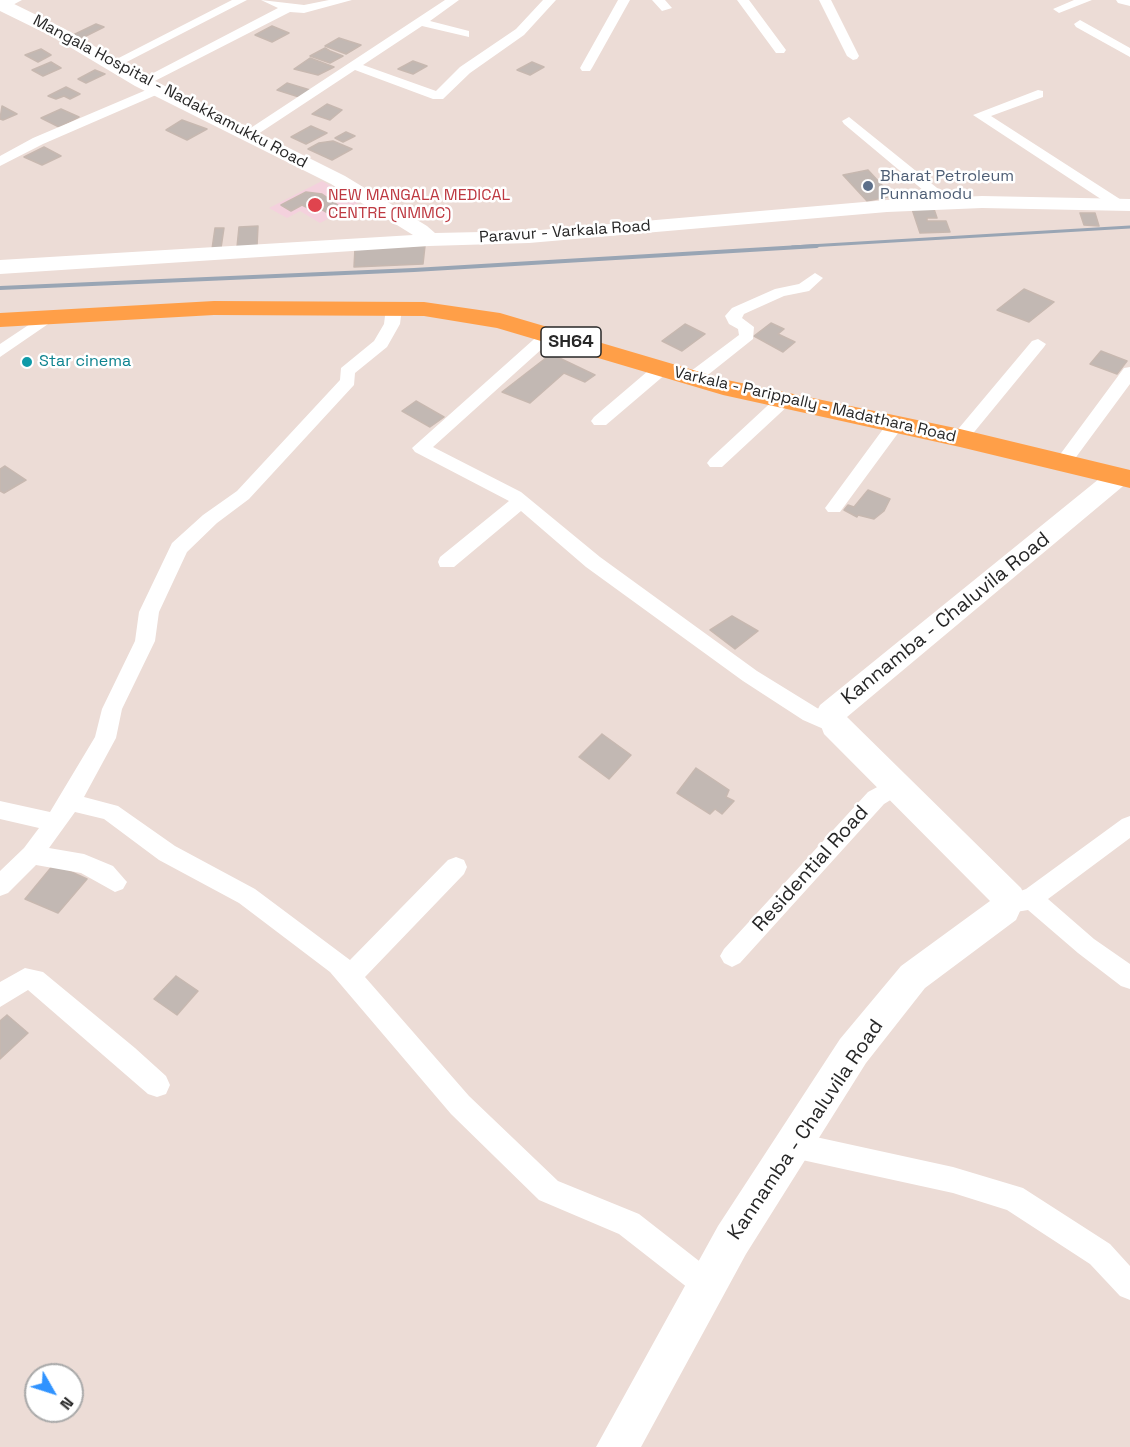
<!DOCTYPE html>
<html>
<head>
<meta charset="utf-8">
<style>
	body { margin:0 }
	#map { position:relative; width:1130px; height:1447px; overflow:hidden; background:#ecdcd6; font-family:"Space Grotesk",sans-serif }
	canvas { display:block }
	.north { position:absolute; left:24px; top:1363px; width:60px; height:60px; box-sizing:border-box; background:#fff; border:2px solid #a9a9a9; border-radius:50%; rotate:129deg; font-size:16px; font-weight:700; line-height:24px; text-align:center; color:#272727 }
	.north::after { content:''; display:block; margin:auto; width:21px; height:27px; background:#3093ff; clip-path:polygon(50% 0,100% 100%,50% 72%,0 100%) }
</style>
</head>
<body>
<div id="map">
<canvas width="1130" height="1447"></canvas>
<div class="north">N</div>
</div>
<script>
const ctx = document.querySelector('canvas').getContext('2d');
ctx.lineJoin = 'round';
function fillPath(path, color) {
  ctx.fillStyle = color;
  ctx.fill(path, 'evenodd');
}
function toPath(rows) {
  const path = new Path2D();
  for (const r of rows) {
    path.moveTo(r[0], r[1]);
    for (let i = 2; i < r.length; i += 2) path.lineTo(r[i], r[i + 1]);
  }
  return path;
}
function trace(path, color, width, dash) {
  ctx.strokeStyle = color;
  ctx.lineWidth = width;
  ctx.lineCap = dash ? 'butt' : 'round';
  ctx.setLineDash(dash || []);
  ctx.stroke(path);
}
function drawText(font, color, halo, rows, align = 'center') {
  ctx.font = font + ' "Space Grotesk",sans-serif';
  ctx.lineWidth = 5;
  ctx.setLineDash([]);
  ctx.textBaseline = 'middle';
  ctx.strokeStyle = halo;
  ctx.fillStyle = color;
  for (const [text, x, y, turn = 0] of rows) {
    ctx.save();
    ctx.translate(x, y);
    ctx.rotate((+turn || 0) * Math.PI / 180);
    ctx.textAlign = isNaN(turn) ? turn : align;
    if (halo) ctx.strokeText(text, 0, 0);
    ctx.fillText(text, 0, 0);
    ctx.restore();
  }
}
fillPath(toPath([
	[322,181,360,202,320,223,300,211,287,218,269,208]
]), '#f4d1dd');
const building = toPath([
	[96,24,104,27,80,39,71,36,96,24],
	[272,26,289,33,272,42,255,35,272,26],
	[339,38,361,45,346,54,325,46,339,38],
	[325,48,330,51,343,56,330,63,310,56,325,48],
	[41,49,51,55,38,62,25,55,41,49],
	[310,58,334,67,318,75,294,69,310,58],
	[413,61,427,66,413,74,398,69,413,61],
	[51,62,61,68,43,76,32,70,51,62],
	[532,62,544,67,530,75,517,70,532,62],
	[95,70,105,74,86,83,78,79,95,70],
	[287,83,310,90,299,97,277,90,287,83],
	[66,87,80,94,70,99,64,96,56,99,48,96,66,87],
	[327,104,342,110,330,120,312,114,327,104],
	[2,106,17,114,3,120,0,119,2,106],
	[61,109,79,117,59,127,41,118,61,109],
	[182,120,207,129,187,140,166,130,182,120],
	[311,126,327,133,306,144,291,137,311,126],
	[346,132,355,136,343,142,335,138,346,132],
	[333,141,352,149,332,160,308,149,319,143,333,141],
	[44,147,61,156,42,165,24,157,44,147],
	[868,170,892,196,867,201,843,175,868,170],
	[306,192,322,194,345,210,333,216,314,205,308,208,302,205,291,211,281,205,306,192],
	[912,209,934,209,937,218,927,218,927,221,946,221,950,232,920,233,912,209],
	[1080,213,1095,213,1099,226,1084,225,1080,213],
	[258,226,257,246,237,247,239,227,258,226],
	[215,228,224,228,221,248,212,249,215,228],
	[425,246,423,264,354,267,355,248,425,246],
	[1024,289,1054,302,1029,322,997,310,1024,289],
	[771,323,784,329,778,334,795,342,783,352,754,336,771,323],
	[685,324,705,334,682,351,662,341,685,324],
	[1101,351,1127,361,1117,374,1090,364,1101,351],
	[551,354,595,375,585,382,564,373,530,403,502,392,551,354],
	[416,401,444,417,430,427,402,411,416,401],
	[5,466,26,480,4,493,0,491,0,469,5,466],
	[868,490,890,499,884,511,874,519,858,515,857,517,844,510,848,505,854,507,868,490],
	[732,616,758,631,735,649,710,630,732,616],
	[602,734,631,755,609,779,579,757,602,734],
	[696,768,729,790,726,797,734,801,722,814,715,809,710,814,677,793,696,768],
	[54,864,87,879,58,913,25,899,54,864],
	[176,976,198,991,177,1015,154,999,176,976],
	[7,1015,28,1033,0,1059,0,1021,7,1015]
]);
fillPath(building, '#c2b8b3');
trace(building, '#c7b8b0', 1.5);
fillPath(toPath([
	[5,0,22,0,7,8,0,8,0,2,5,0],
	[232,0,247,0,115,68,107,68,105,65,232,0],
	[261,0,304,5,329,0,352,0,304,13,290,12,147,85,137,85,136,82,278,8,261,0],
	[445,0,459,0,430,21,469,31,469,37,422,26,363,65,436,91,460,67,516,29,543,0,556,0,524,35,470,73,443,99,433,99,355,70,252,138,247,139,240,135,445,0],
	[618,0,630,0,592,68,590,71,582,71,580,68,618,0],
	[652,0,665,0,672,8,662,11,652,0],
	[737,0,749,0,786,50,784,53,776,53,737,0],
	[819,0,831,0,859,56,857,59,853,60,847,56,819,0],
	[1074,0,1092,0,1059,13,1053,9,1074,0],
	[1116,0,1130,0,1130,6,1118,3,1116,0],
	[1080,20,1130,48,1130,57,1076,27,1074,24,1080,20],
	[158,85,163,86,163,92,43,144,0,166,0,156,33,138,158,85],
	[1038,90,1043,91,1043,97,991,116,1126,203,1128,206,1126,209,1116,209,973,115,1038,90],
	[849,117,952,200,954,203,952,206,942,206,844,124,842,121,849,117],
	[815,273,823,278,809,291,784,296,744,314,742,318,754,327,753,339,699,382,687,382,685,378,687,374,739,335,738,329,729,324,725,316,732,308,775,289,799,284,815,273],
	[394,303,402,308,400,324,387,347,355,373,354,385,249,499,217,523,187,552,159,612,155,641,122,709,116,738,84,797,118,806,175,846,255,889,350,960,448,860,456,857,464,860,467,867,464,874,365,977,469,1096,558,1181,639,1214,717,1275,721,1285,717,1295,707,1299,697,1295,619,1234,539,1200,451,1114,330,972,239,903,159,860,104,819,75,812,49,848,84,854,113,866,127,882,123,889,115,892,81,873,36,865,8,893,0,896,0,871,24,848,39,828,0,819,0,801,50,812,95,737,102,709,135,641,139,612,172,543,203,515,237,491,340,380,341,368,374,341,384,324,386,308,394,303],
	[48,312,54,314,56,317,54,320,0,357,0,344,48,312],
	[548,330,554,332,556,335,554,338,433,447,521,492,600,557,757,671,817,708,842,720,846,726,842,732,835,734,803,720,743,681,586,567,521,511,454,567,440,567,438,562,440,557,509,501,415,452,412,448,542,332,548,330],
	[1038,339,1046,344,1044,347,966,442,954,442,951,438,954,434,1032,341,1038,339],
	[661,364,667,365,669,369,667,373,606,425,594,425,591,421,594,417,655,365,661,364],
	[1130,367,1130,384,1068,468,1056,468,1053,464,1056,460,1124,368,1130,367],
	[785,394,793,399,791,403,722,467,710,467,707,463,710,459,779,395,785,394],
	[895,420,904,425,840,512,828,512,825,508,828,504,889,421,895,420],
	[894,778,902,781,905,787,902,793,884,804,740,963,732,967,724,963,720,956,724,949,868,792,894,778],
	[1130,816,1130,838,1048,899,1094,939,1130,964,1130,989,1121,986,1078,953,1028,910,1016,912,1008,909,1001,905,997,898,1001,891,1009,888,1018,892,1026,889,1122,819,1130,816],
	[25,968,43,972,135,1048,166,1076,170,1085,166,1094,157,1097,148,1094,28,990,0,1007,0,982,25,968],
	[793,1132,953,1167,1023,1188,1110,1244,1130,1266,1130,1300,1120,1296,1090,1264,1007,1210,953,1193,793,1158,784,1154,780,1145,784,1136,793,1132]
]), '#fff');
fillPath(toPath([
	[0,0,6,0,65,29,149,78,345,176,427,226,435,233,529,231,887,200,982,196,1130,199,1130,211,982,208,887,212,529,243,429,246,0,274,0,260,413,235,331,184,135,86,53,37,0,11,0,0],
	[1119,468,1130,473,1128,482,847,717,1021,888,1026,898,1016,920,925,988,866,1063,746,1254,641,1447,596,1447,718,1226,840,1039,901,966,990,901,824,734,816,713,820,705,1110,470,1119,468]
]), '#fff');
fillPath(toPath([
	[214,301,424,302,500,313,727,380,960,429,1130,470,1130,488,960,447,723,395,497,328,424,316,214,315,0,327,0,313,214,301]
]), '#ff9f48');
trace(toPath([
	[792,247,1130,227]
]), '#99a5b4', 3);
trace(toPath([
	[0,288,414,270,817,246]
]), '#99a5b4', 4);
for (const [x, y, r, color] of [
	[868,186,6,"#5c6f8a"],
	[315,205,8,"#e0444e"],
	[27,362,6,"#0f9aa8"]
]) {
  const dot = new Path2D();
  dot.arc(x, y, r, 0, 2 * Math.PI);
  ctx.fillStyle = color;
  ctx.fill(dot);
  trace(dot, '#fff', 2);
}
drawText('16px', '#272727', '#fff', [
	["Mangala Hospital - Nadakkamukku Road",170,92,28],
	["Paravur - Varkala Road",565,232,-4],
	["Varkala - Parippally - Madathara Road",815,405,13]
]);
drawText('16px', '#4e5e75', '#fff', [
	["Bharat Petroleum",880,177],
	["Punnamodu",880,195]
], 'left');
drawText('16px', '#be3a42', '#fff', [
	["NEW MANGALA MEDICAL",328,196],
	["CENTRE (NMMC)",328,214]
], 'left');
drawText('16px', '#0d838f', '#fff', [
	["Star cinema",39,362]
], 'left');
for (const [x, y, w] of [
	[571,342,60]
]) {
  const box = new Path2D();
  box.roundRect(x - w / 2, y - 15, w, 30, 4.5);
  ctx.fillStyle = '#fff';
  ctx.fill(box);
  trace(box, '#272727', 1.5);
}
drawText('bold 18px', '#272727', null, [
	["SH64",571,342]
]);
drawText('20px', '#272727', '#fff', [
	["Kannamba - Chaluvila Road",946,619,-39],
	["Residential Road",811,869,-48],
	["Kannamba - Chaluvila Road",806,1130,-56]
]);
</script>
</body>
</html>
